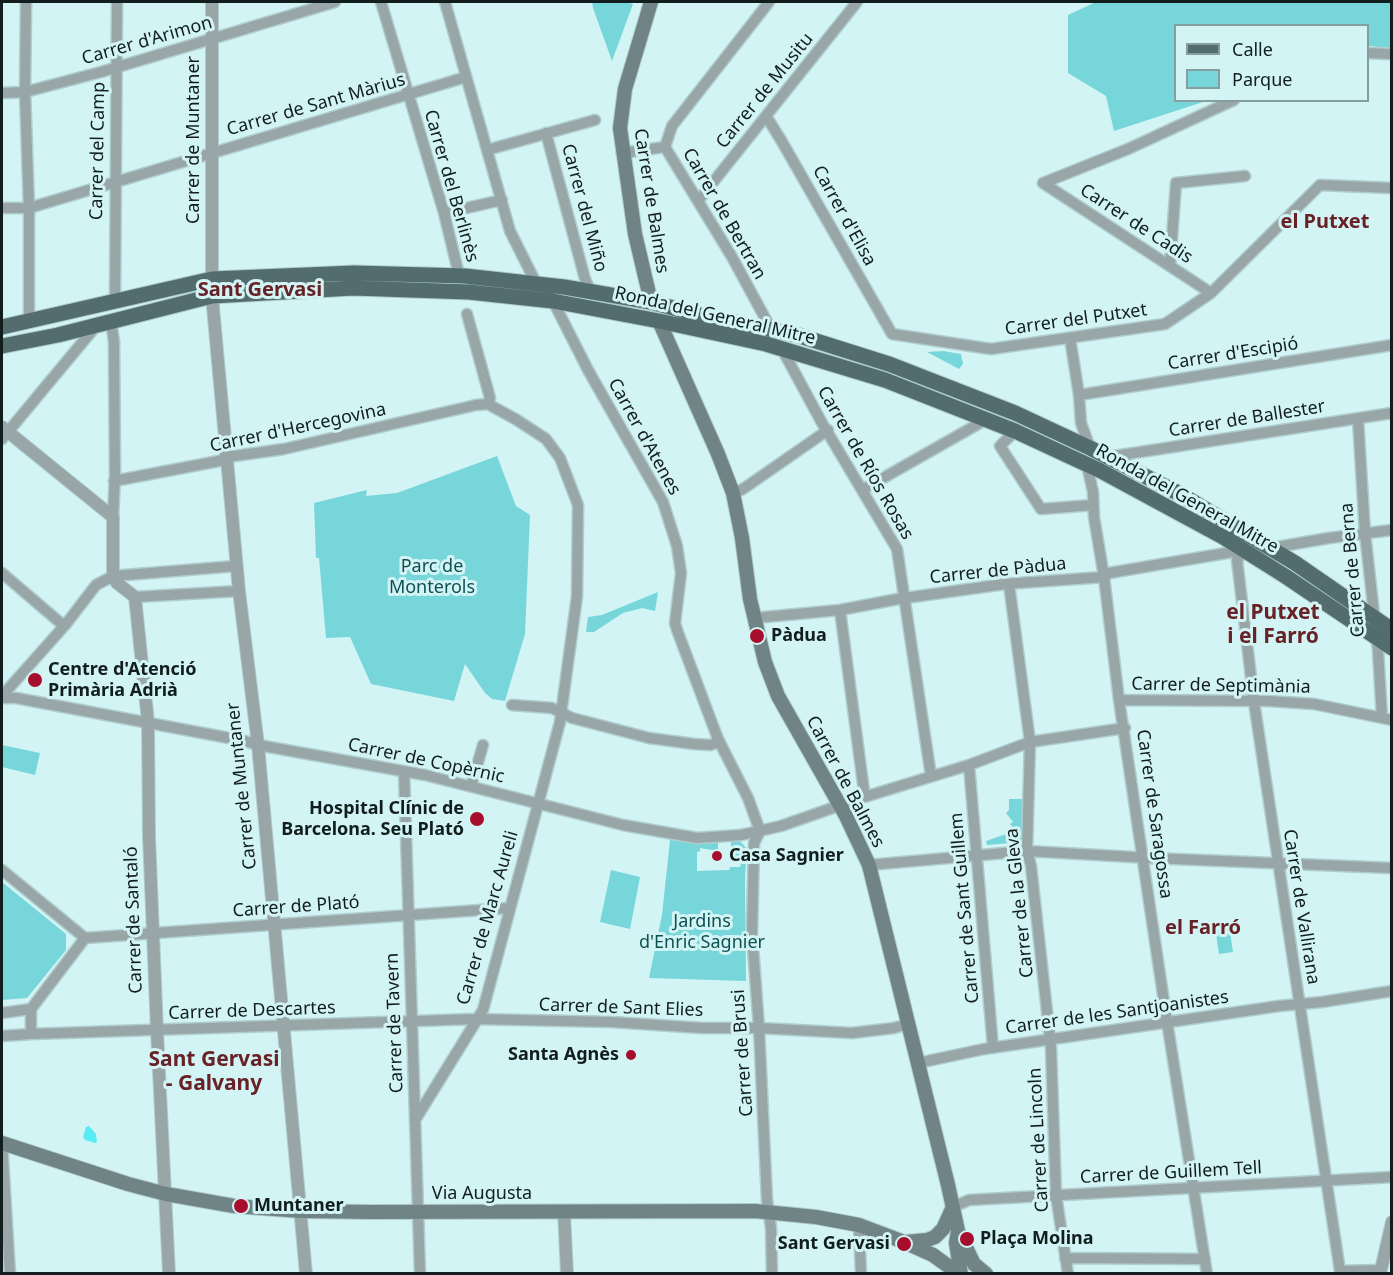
<!DOCTYPE html>
<html>
<head>
<meta charset="utf-8">
<style>
	body { margin:0 }
	#map { position:relative; width:1393px; height:1275px; overflow:hidden; background:#d3f4f5; font-family:"Noto Sans",sans-serif }
	canvas { display:block }
	.frame { position:absolute; inset:0; border:3px solid #121e1e; pointer-events:none }
	.legend { position:absolute; left:1174px; top:24px; width:195px; height:78px; box-sizing:border-box; background:#d3f4f5; border:2px solid #869e9f; margin:0; padding:8px 10px; list-style:none; font-size:18px; color:#121e1e }
	.legend li { display:flex; align-items:center; gap:12px; height:30px }
	.legend b { width:30px; border:2px solid #869e9f }
</style>
</head>
<body>
<div id="map">
<canvas width="1393" height="1275"></canvas>
<div class="frame"></div>
<ul class="legend">
<li><b style="height:8px;background:#536c6d"></b>Calle</li>
<li><b style="height:16px;background:#76d6da"></b>Parque</li>
</ul>
</div>
<script>
const ctx = document.querySelector('canvas').getContext('2d');
ctx.lineJoin = 'round';
function fillPath(path, color) {
  ctx.fillStyle = color;
  ctx.fill(path, 'evenodd');
}
function toPath(rows) {
  const path = new Path2D();
  for (const r of rows) {
    path.moveTo(r[0], r[1]);
    for (let i = 2; i < r.length; i += 2) path.lineTo(r[i], r[i + 1]);
  }
  return path;
}
function trace(path, color, width, dash) {
  ctx.strokeStyle = color;
  ctx.lineWidth = width;
  ctx.lineCap = dash ? 'butt' : 'round';
  ctx.setLineDash(dash || []);
  ctx.stroke(path);
}
function drawText(font, color, halo, rows, align = 'center') {
  ctx.font = font + ' "Noto Sans",sans-serif';
  ctx.lineWidth = 6;
  ctx.setLineDash([]);
  ctx.textBaseline = 'middle';
  ctx.strokeStyle = halo;
  ctx.fillStyle = color;
  for (const [text, x, y, turn = 0] of rows) {
    ctx.save();
    ctx.translate(x, y);
    ctx.rotate((+turn || 0) * Math.PI / 180);
    ctx.textAlign = isNaN(turn) ? turn : align;
    if (halo) ctx.strokeText(text, 0, 0);
    ctx.fillText(text, 0, 0);
    ctx.restore();
  }
}
fillPath(toPath([
	[592,2,625,2,633,4,612,61,593,8],
	[1096,2,1391,2,1391,48,1368,46,1368,26,1176,26,1176,100,1206,101,1114,131,1106,96,1068,73,1068,15],
	[943,351,961,354,963,364,959,369,927,352],
	[497,456,516,506,530,515,525,634,505,701,492,699,485,693,465,664,454,701,371,684,350,637,326,638,319,558,316,558,314,503,367,490,366,496,397,493],
	[658,592,655,611,642,608,623,613,594,632,586,632,588,617,602,615],
	[2,745,40,753,35,775,2,767],
	[1009,799,1023,799,1022,842,987,845,986,841,1006,834,1013,828,1010,824,1013,822,1006,813,1009,810],
	[670,840,718,843,718,851,700,848,700,851,697,852,697,871,729,870,730,867,740,867,743,858,731,855,731,842,740,841,747,849,745,876,746,981,649,978,662,915],
	[611,870,640,877,630,929,600,922],
	[2,882,66,934,66,950,27,998,2,1000],
	[1229,926,1233,952,1219,954,1215,928]
]), '#76d6da');
fillPath(toPath([
	[89,1126,96,1134,97,1142,95,1143,85,1140,83,1137,86,1127]
]), '#58ebf2');
const minor = toPath([
	[26,2,25,92,29,208,29,321],
	[381,2,444,213,459,275],
	[445,2,510,231,536,283],
	[1368,53,1392,54],
	[2,93,25,92,101,72,335,2],
	[766,116,781,140,892,334,991,349,1165,324,1211,293,1320,185,1392,188],
	[546,133,585,279,591,292],
	[665,147,732,257,771,329],
	[665,147,672,126,769,2],
	[487,150,595,120],
	[622,153,665,147],
	[1043,183,1128,149,1234,100],
	[1043,183,1211,293],
	[698,201,857,2],
	[2,208,29,208,466,77],
	[444,213,502,200],
	[1170,266,1176,183,1245,176],
	[553,301,588,370,663,502,677,546,681,573,675,623,677,630,718,739,748,798,760,831,754,843,752,934,759,1028,767,1200,771,1228,772,1274],
	[115,302,117,2],
	[467,314,490,398,488,404],
	[111,321,114,342,115,475,113,517],
	[1070,338,1079,395,1081,423,1090,448],
	[782,349,822,423,897,549,931,776],
	[1079,395,1392,345],
	[1358,419,1365,533,1378,650,1382,718],
	[1015,431,1000,446,1041,509,1093,505],
	[2,439,96,326],
	[1108,457,1392,413],
	[1087,465,1093,492,1094,517,1104,577,1119,700,1166,1015,1207,1274],
	[114,481,219,461,227,457,284,449,476,405,488,404,517,420,546,439,560,458,578,505,577,596,560,722,483,1010,415,1120],
	[862,490,987,419],
	[733,493,743,489,828,430],
	[1271,548,1329,538,1392,530],
	[1244,550,1237,560,1254,702,1340,1271,1381,1270],
	[2,573,64,626],
	[1009,584,1030,742,1027,851,1031,866,1051,1048,1056,1195,1068,1274],
	[135,597,239,591],
	[840,610,864,791,861,798],
	[754,618,840,610,898,599,1005,584,1104,577,1109,573,1244,550],
	[2,696,66,624,96,585,113,576,236,566],
	[2,698,16,698,245,741,258,745,425,775,623,825,697,838,741,835,781,826,861,798,969,765,1030,742,1125,728],
	[1119,700,1269,701,1314,704,1392,720],
	[512,705,552,708,572,718,649,738,694,744,710,745,719,742],
	[969,765,993,1048],
	[404,771,420,1274],
	[471,786,483,745],
	[869,865,1027,851,1150,858,1392,868],
	[2,870,85,938],
	[85,938,509,908],
	[31,1009,85,938],
	[2,1013,31,1009],
	[31,1034,475,1019,612,1022,702,1028,759,1028,852,1033,894,1028,908,1024],
	[2,1036,31,1034,31,1009],
	[918,1063,984,1049,1279,1006,1322,1002,1392,991],
	[2,1143,10,1274],
	[953,1207,969,1200,1392,1177],
	[859,1225,861,1274],
	[1065,1258,1205,1259]
]);
const tertiary = toPath([
	[212,2,212,279],
	[212,296,239,591,258,745,306,1274],
	[2,427,113,517,113,576,117,583,135,597,148,722,149,836,157,1031,169,1274],
	[564,1212,567,1274],
	[1380,1274,1392,1222]
]);
const secondary = toPath([
	[651,302,635,234,620,128,625,89,651,2],
	[659,321,718,454,733,493,742,538,750,599,765,662,778,696,846,816,869,865,948,1185,958,1231,956,1243,961,1274],
	[2,1143,128,1184,166,1194,234,1206,301,1211,371,1212,755,1211,816,1217,859,1225,904,1242,933,1255,959,1274],
	[959,1233,974,1264,986,1274],
	[906,1242,927,1240,935,1237,943,1229,953,1207]
]);
const primary = toPath([
	[2,327,212,279,354,273,465,276,564,287,651,302,695,314,797,335,889,364,1015,413,1090,448,1180,494,1295,563,1392,630],
	[2,346,58,335,212,296,353,288,469,292,553,301,659,321,766,344,885,380,1015,431,1101,471,1223,537,1285,576,1392,648]
]);
trace(minor, '#b0cdce', 13);
trace(tertiary, '#b0cdce', 14);
trace(secondary, '#b0cdce', 16);
trace(primary, '#b0cdce', 17);
trace(minor, '#99a6a7', 10);
trace(tertiary, '#99a6a7', 12);
trace(secondary, '#708485', 14);
trace(primary, '#536c6d', 15);
for (const [x, y, r, color] of [
	[757,636,8,"#a70d2c"],
	[35,680,8,"#a70d2c"],
	[477,819,8,"#a70d2c"],
	[717,856,6,"#a70d2c"],
	[631,1055,6,"#a70d2c"],
	[241,1206,8,"#a70d2c"],
	[967,1239,8,"#a70d2c"],
	[904,1244,8,"#a70d2c"]
]) {
  const dot = new Path2D();
  dot.arc(x, y, r, 0, 2 * Math.PI);
  ctx.fillStyle = color;
  ctx.fill(dot);
  trace(dot, '#d3f4f5', 2);
}
drawText('18px', '#121e1e', '#d3f4f5', [
	["Carrer d'Arimon",147,41,-16],
	["Carrer de Musitu",765,91,-51],
	["Carrer de Sant Màrius",316,105,-16],
	["Carrer de Muntaner",194,140,-90],
	["Carrer del Camp",98,151,-89],
	["Carrer del Berlinès",451,186,74],
	["Carrer de Balmes",651,201,81],
	["Carrer del Miño",584,208,75],
	["Carrer de Bertran",724,214,60],
	["Carrer d'Elisa",844,216,61],
	["Carrer de Cadis",1136,224,33],
	["Ronda del General Mitre",715,316,13],
	["Carrer del Putxet",1076,320,-8],
	["Carrer d'Escipió",1233,354,-9],
	["Carrer de Ballester",1247,419,-9],
	["Carrer d'Hercegovina",298,428,-12],
	["Carrer d'Atenes",644,437,61],
	["Carrer de Ríos Rosas",865,463,60],
	["Ronda del General Mitre",1187,499,29],
	["Carrer de Berna",1353,570,-95],
	["Carrer de Pàdua",998,571,-6],
	["Carrer de Septimània",1221,686,1],
	["Carrer de Copèrnic",426,761,12],
	["Carrer de Balmes",845,782,62],
	["Carrer de Muntaner",242,786,-96],
	["Carrer de Saragossa",1154,814,82],
	["Carrer de la Gleva",1020,903,-96],
	["Carrer de Plató",296,907,-4],
	["Carrer de Vallirana",1301,907,81],
	["Carrer de Sant Guillem",965,908,-95],
	["Carrer de Marc Aureli",488,918,-74],
	["Carrer de Santaló",134,920,-92],
	["Carrer de Sant Elies",621,1008,2],
	["Carrer de Descartes",252,1011,-2],
	["Carrer de les Santjoanistes",1117,1013,-8],
	["Carrer de Tavern",395,1023,-92],
	["Carrer de Brusi",743,1053,-94],
	["Carrer de Lincoln",1039,1140,-93],
	["Carrer de Guillem Tell",1171,1173,-3],
	["Via Augusta",482,1194]
]);
drawText('18px', '#0f5053', '#d3f4f5', [
	["Parc de",432,567],
	["Monterols",432,588],
	["Jardins",702,922],
	["d'Enric Sagnier",702,943]
]);
drawText('bold 18px', '#121e1e', '#d3f4f5', [
	["Pàdua",771,636],
	["Centre d'Atenció",48,670],
	["Primària Adrià",48,691],
	["Hospital Clínic de",464,809,"right"],
	["Barcelona. Seu Plató",464,830,"right"],
	["Casa Sagnier",729,856],
	["Santa Agnès",619,1055,"right"],
	["Muntaner",254,1206],
	["Plaça Molina",980,1239],
	["Sant Gervasi",890,1244,"right"]
], 'left');
drawText('bold 20px', '#682227', '#d3f4f5', [
	["el Putxet",1325,222],
	["Sant Gervasi",260,290],
	["el Farró",1203,928]
]);
drawText('bold 21px', '#682227', '#d3f4f5', [
	["el Putxet",1273,613],
	["i el Farró",1273,637],
	["Sant Gervasi",214,1060],
	["- Galvany",214,1084]
]);
</script>
</body>
</html>
